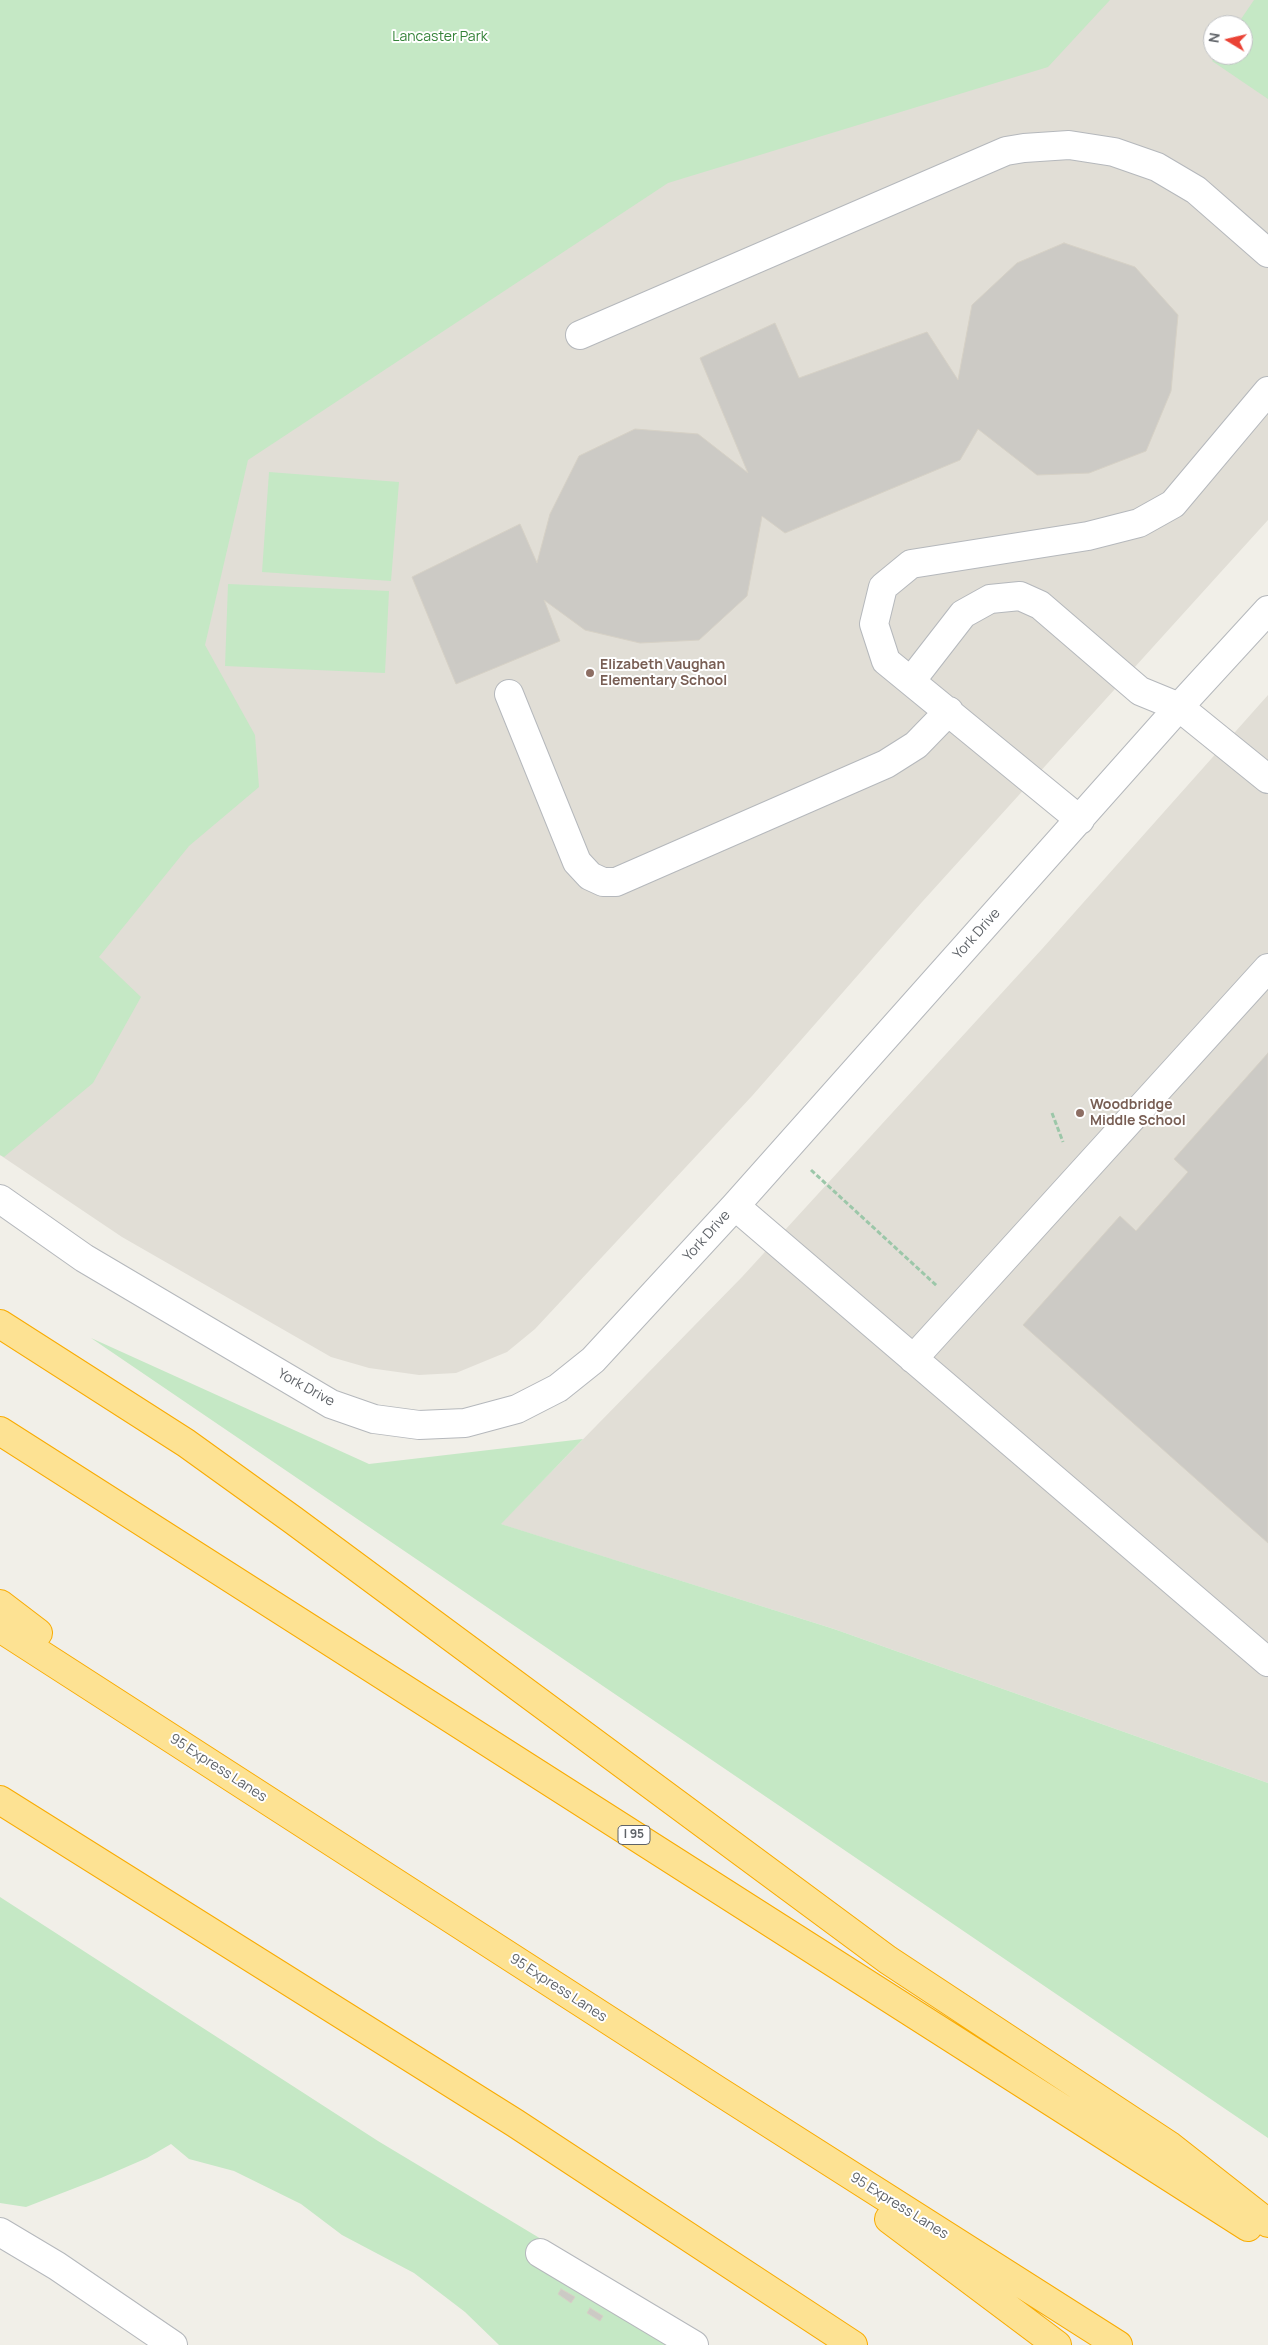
<!DOCTYPE html>
<html>
<head>
<meta charset="utf-8">
<style>
	body { margin:0 }
	#map { position:relative; width:1268px; height:2345px; overflow:hidden; background:#f1efe8; font-family:Manrope,sans-serif }
	canvas { display:block }
	.north { position:absolute; left:1203px; top:15px; width:50px; height:50px; box-sizing:border-box; background:#fff; border:1px solid #bfc1c3; border-radius:50%; rotate:279deg; font-size:14px; font-weight:700; line-height:20px; text-align:center; color:#5f6368 }
	.north::after { content:''; display:block; margin:auto; width:18px; height:22px; background:#ea4335; clip-path:polygon(50% 0,100% 100%,50% 72%,0 100%) }
</style>
</head>
<body>
<div id="map">
<canvas width="1268" height="2345"></canvas>
<div class="north">N</div>
</div>
<script>
const ctx = document.querySelector('canvas').getContext('2d');
ctx.lineJoin = 'round';
function fillPath(path, color) {
  ctx.fillStyle = color;
  ctx.fill(path, 'evenodd');
}
function toPath(rows) {
  const path = new Path2D();
  for (const r of rows) {
    path.moveTo(r[0], r[1]);
    for (let i = 2; i < r.length; i += 2) path.lineTo(r[i], r[i + 1]);
  }
  return path;
}
function trace(path, color, width, dash) {
  ctx.strokeStyle = color;
  ctx.lineWidth = width;
  ctx.lineCap = dash ? 'butt' : 'round';
  ctx.setLineDash(dash || []);
  ctx.stroke(path);
}
function drawText(font, color, halo, rows, align = 'center') {
  ctx.font = font + ' Manrope,sans-serif';
  ctx.lineWidth = 4;
  ctx.setLineDash([]);
  ctx.textBaseline = 'middle';
  ctx.strokeStyle = halo;
  ctx.fillStyle = color;
  for (const [text, x, y, turn = 0] of rows) {
    ctx.save();
    ctx.translate(x, y);
    ctx.rotate((+turn || 0) * Math.PI / 180);
    ctx.textAlign = isNaN(turn) ? turn : align;
    if (halo) ctx.strokeText(text, 0, 0);
    ctx.fillText(text, 0, 0);
    ctx.restore();
  }
}
fillPath(toPath([
	[729,0,1268,0,1268,520,922,902,752,1096,535,1329,507,1352,456,1373,419,1375,369,1368,331,1357,122,1237,0,1155,0,751,430,77],
	[1213,25,1243,25,1243,55,1213,55],
	[1268,695,1268,1783,834,1629,500,1524,742,1277,1042,949]
]), '#e1ded6');
fillPath(toPath([
	[0,0,1110,0,1048,67,668,183,248,460,205,645,255,735,259,787,189,846,99,957,141,997,93,1083,4,1157,0,1155],
	[1254,0,1268,0,1268,99,1212,61,1217,55,1243,55,1243,25,1237,25],
	[269,472,399,482,391,581,262,572],
	[228,584,389,591,385,673,225,666],
	[91,1338,369,1464,583,1439,501,1524,834,1629,1268,1783,1268,2138],
	[0,1897,378,2141,696,2332,696,2345,499,2345,465,2312,414,2273,342,2235,301,2204,234,2171,189,2159,171,2144,147,2158,101,2178,26,2207,0,2203]
]), '#c5e8c5');
const building = toPath([
	[1064,243,1135,267,1178,315,1171,391,1146,451,1089,473,1037,475,978,429,960,460,785,533,762,516,747,596,699,640,640,643,585,630,544,600,560,641,456,684,412,577,520,524,537,563,550,514,579,456,635,429,698,434,748,473,700,358,775,323,799,378,927,332,958,380,972,305,1017,263,1064,243],
	[1268,1053,1268,1543,1023,1325,1120,1216,1136,1231,1188,1172,1174,1159,1268,1053],
	[561,2289,575,2297,571,2303,558,2294,561,2289],
	[590,2308,603,2316,600,2321,587,2313,590,2308]
]);
fillPath(building, '#cccac5');
trace(building, '#d6d1c6', 1);
const minor = toPath([
	[580,335,1006,151,1024,148,1069,145,1114,152,1157,167,1196,190,1268,253],
	[911,681,963,614,990,599,1020,596,1040,605,1140,691,1179,707,1268,779],
	[509,694,577,862,590,876,603,882,616,882,886,764,916,745,949,711],
	[1080,820,886,661,874,624,883,587,911,564,1088,536,1139,523,1173,504,1268,391],
	[0,1199,84,1258,331,1404,374,1419,419,1425,465,1423,517,1409,558,1388,593,1360,735,1206,1179,707,1268,610],
	[735,1206,1268,1662],
	[913,1359,1268,968],
	[0,2232,57,2266,173,2345],
	[540,2253,694,2345]
]);
const highway = toPath([
	[0,1324,186,1443,293,1520,888,1960,1170,2146,1268,2223],
	[0,1431,1248,2227],
	[0,1604,38,1633],
	[0,1628,717,2090,1118,2345],
	[0,1800,515,2123,853,2345],
	[889,2219,1057,2345]
]);
trace(minor, '#b5b8bc', 30);
trace(highway, '#f9ab00', 30);
trace(toPath([
	[1052,1113,1063,1142],
	[811,1170,937,1286]
]), '#9cc7a9', 3, [5, 2.5]);
trace(minor, '#fff', 28);
trace(highway, '#fde293', 28);
for (const [x, y, r, color] of [
	[590,673,5,"#8d6e63"],
	[1080,1113,5,"#8d6e63"]
]) {
  const dot = new Path2D();
  dot.arc(x, y, r, 0, 2 * Math.PI);
  ctx.fillStyle = color;
  ctx.fill(dot);
  trace(dot, '#fff', 2);
}
for (const [x, y, w] of [
	[634,1835,32]
]) {
  const box = new Path2D();
  box.roundRect(x - w / 2, y - 9.5, w, 19, 4);
  ctx.fillStyle = '#fff';
  ctx.fill(box);
  trace(box, '#5f6368', 1);
}
drawText('bold 12px', '#5f6368', null, [
	["I 95",634,1835]
]);
drawText('14px', '#348238', '#fff', [
	["Lancaster Park",440,37]
]);
drawText('bold 14px', '#785e54', '#fff', [
	["Elizabeth Vaughan",600,665],
	["Elementary School",600,681],
	["Woodbridge",1090,1105],
	["Middle School",1090,1121]
], 'left');
drawText('14px', '#5f6368', '#fff', [
	["York Drive",977,934,-48],
	["York Drive",707,1236,-48],
	["York Drive",306,1388,29],
	["95 Express Lanes",218,1768,33],
	["95 Express Lanes",558,1988,33],
	["95 Express Lanes",899,2206,32]
]);
</script>
</body>
</html>
